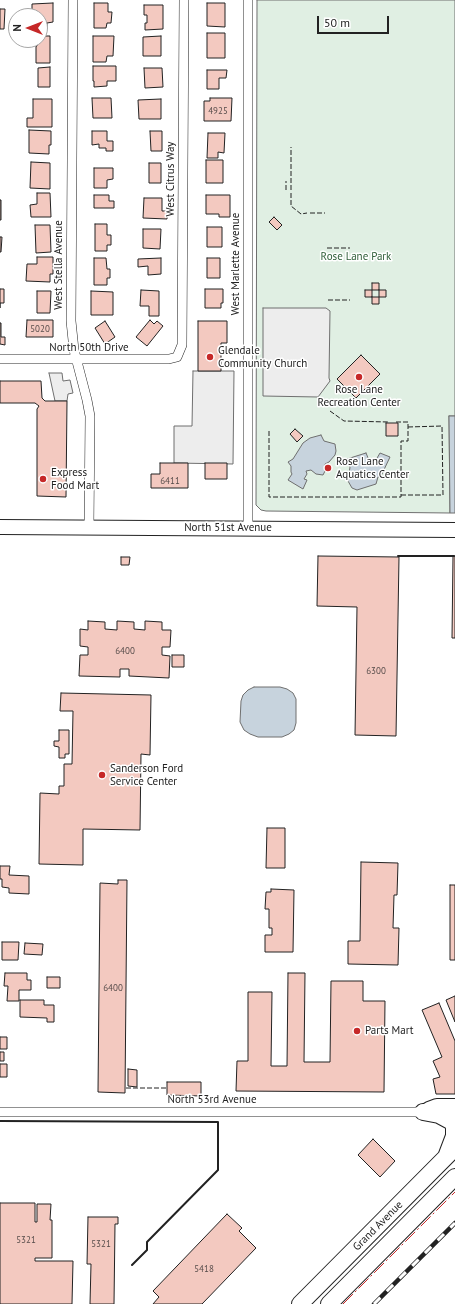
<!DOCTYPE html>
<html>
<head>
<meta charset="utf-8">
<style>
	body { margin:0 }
	#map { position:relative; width:455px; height:1304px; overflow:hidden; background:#fff; font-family:"PT Sans",sans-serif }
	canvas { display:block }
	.north { position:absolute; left:8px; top:8px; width:40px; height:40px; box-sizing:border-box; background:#fff; border:1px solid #a7a7a7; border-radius:50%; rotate:270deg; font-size:11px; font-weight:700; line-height:16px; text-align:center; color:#222 }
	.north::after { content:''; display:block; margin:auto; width:14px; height:18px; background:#c62828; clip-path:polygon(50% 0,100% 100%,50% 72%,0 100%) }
	.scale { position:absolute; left:317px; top:16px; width:72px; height:18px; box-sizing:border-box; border:2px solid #222; border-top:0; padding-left:5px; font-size:12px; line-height:14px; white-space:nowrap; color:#222; -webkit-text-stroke:3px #fff; paint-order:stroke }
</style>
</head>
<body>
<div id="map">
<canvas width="455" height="1304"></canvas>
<div class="north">N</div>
<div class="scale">50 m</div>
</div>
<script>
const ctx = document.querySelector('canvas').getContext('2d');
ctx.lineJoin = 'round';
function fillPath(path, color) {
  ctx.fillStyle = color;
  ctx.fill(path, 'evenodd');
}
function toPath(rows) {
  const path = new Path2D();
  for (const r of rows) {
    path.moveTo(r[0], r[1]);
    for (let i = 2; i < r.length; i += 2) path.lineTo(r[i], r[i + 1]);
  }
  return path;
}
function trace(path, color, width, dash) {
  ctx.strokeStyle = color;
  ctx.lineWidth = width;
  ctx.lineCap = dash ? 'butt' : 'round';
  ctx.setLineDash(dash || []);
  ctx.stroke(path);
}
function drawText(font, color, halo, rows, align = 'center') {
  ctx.font = font + ' "PT Sans",sans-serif';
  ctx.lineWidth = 3;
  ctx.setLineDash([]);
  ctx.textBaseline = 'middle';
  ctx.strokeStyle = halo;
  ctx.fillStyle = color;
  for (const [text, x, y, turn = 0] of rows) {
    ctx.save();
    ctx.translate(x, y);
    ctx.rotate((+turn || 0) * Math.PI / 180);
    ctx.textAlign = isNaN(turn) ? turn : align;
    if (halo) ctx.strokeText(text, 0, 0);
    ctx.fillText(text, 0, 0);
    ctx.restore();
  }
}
const green = toPath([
	[257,0,455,0,455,416,449,416,450,513,266,511,261,510,256,505,257,0]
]);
fillPath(green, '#e0efe3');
trace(green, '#6f6f6f', 1);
const parking = toPath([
	[263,308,326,308,330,311,329,378,330,381,318,397,263,396,263,308],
	[193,371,234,371,233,464,174,463,174,426,192,426,193,371],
	[49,373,62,373,63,381,70,380,73,393,68,394,67,401,55,401,49,373]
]);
fillPath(parking, '#ededed');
trace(parking, '#6f6f6f', 1);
const water = toPath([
	[449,416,455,416,455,513,450,513,449,416],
	[321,435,324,441,335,444,336,451,335,455,329,462,325,464,326,469,323,475,316,474,311,470,306,471,307,474,304,479,307,480,303,489,288,480,292,474,291,472,291,466,288,462,293,459,303,443,310,438,321,435],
	[366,453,371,465,373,465,380,453,390,457,381,476,378,477,376,484,357,490,352,488,348,481,350,467,347,459,366,453],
	[254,687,280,687,287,689,293,693,296,699,296,723,294,730,289,734,282,737,258,737,250,734,244,730,240,722,241,701,243,695,248,690,254,687]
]);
fillPath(water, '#c7d3dd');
trace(water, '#6f6f6f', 1);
const building = toPath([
	[53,3,53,22,47,23,47,29,40,29,40,16,32,16,32,4,53,3],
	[94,3,108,3,108,12,112,12,111,23,107,23,106,28,94,28,94,3],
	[207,3,225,3,225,27,207,26,207,3],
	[144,5,163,5,163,29,145,30,145,23,147,23,147,15,144,15,144,5],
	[0,9,5,9,4,29,0,29,0,9],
	[207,33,225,33,225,58,207,58,207,33],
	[40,36,50,36,50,63,36,63,36,46,37,46,37,40,40,40,40,36],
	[93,36,114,36,113,56,107,56,106,62,93,62,93,36],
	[161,36,161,56,143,56,143,37,161,36],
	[93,66,116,66,116,81,107,81,107,86,94,87,94,81,93,81,93,66],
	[50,67,50,87,38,87,38,68,50,67],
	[144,68,162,68,163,87,145,88,144,68],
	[207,70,227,70,226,78,219,78,219,89,207,89,207,70],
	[92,98,111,98,112,118,93,118,92,98],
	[210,98,232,98,231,121,204,121,204,101,210,101,210,98],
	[33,99,52,99,52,127,27,127,27,118,33,118,33,99],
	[161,99,161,119,139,119,138,100,161,99],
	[29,130,51,131,51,145,49,145,49,154,29,153,29,130],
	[92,131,107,131,107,141,113,141,113,151,106,151,106,148,99,148,99,144,92,145,92,131],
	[150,131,162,131,162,151,151,151,150,131],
	[208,133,225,133,224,153,218,152,218,158,207,158,208,133],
	[206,160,223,160,223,183,206,183,206,160],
	[31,162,50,163,50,189,30,188,31,162],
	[149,163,161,163,161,183,149,183,149,163],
	[94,168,113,168,113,179,107,180,107,188,94,188,94,168],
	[37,193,50,193,51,217,31,217,30,205,37,204,37,193],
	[94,195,109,195,109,201,114,201,114,208,94,208,94,195],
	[206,195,230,195,230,217,219,217,219,214,206,214,206,195],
	[144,198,162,198,162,211,167,211,167,219,143,218,144,198],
	[0,200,1,200,1,220,0,220,0,200],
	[274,217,282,225,277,230,269,222,274,217],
	[95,224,107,224,107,235,111,235,111,245,107,245,107,251,95,251,95,224],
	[35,225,50,225,51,252,36,253,35,225],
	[207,227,222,227,222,247,207,247,207,227],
	[143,229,161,229,160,249,143,248,143,229],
	[0,237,2,237,1,252,0,252,0,237],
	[37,257,53,257,53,274,50,274,50,282,26,281,27,264,37,264,37,257],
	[94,258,106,258,107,269,110,269,110,278,107,278,107,285,94,285,94,258],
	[161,258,161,274,148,275,148,266,138,267,138,259,161,258],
	[207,258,220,258,220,278,207,278,207,258],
	[372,283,379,283,379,290,372,290,372,283],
	[0,289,4,289,4,303,0,303,0,308,0,289],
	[205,289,223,289,223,303,221,303,221,308,205,308,205,289],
	[141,290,159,291,159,316,149,316,149,306,140,306,141,290],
	[365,290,372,290,372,297,365,297,365,290],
	[379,290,386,290,386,297,379,297,379,290],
	[37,291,51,291,50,313,37,313,37,291],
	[91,291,113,292,113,315,91,315,91,291],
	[372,297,379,297,379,304,372,304,372,297],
	[27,320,53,320,53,337,26,337,27,320],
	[150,320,154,324,157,321,163,326,147,346,136,337,150,320],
	[105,321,115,337,105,344,95,328,105,321],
	[198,321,227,321,227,343,221,343,221,371,198,371,198,321],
	[0,323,1,323,1,337,5,337,5,345,0,344,0,323],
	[361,355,380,374,356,398,337,379,361,355],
	[0,381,41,381,42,398,45,401,67,401,66,497,37,496,37,409,39,406,35,403,0,403,0,381],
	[386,423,398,423,398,436,386,436,386,423],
	[295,429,303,436,297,442,290,434,295,429],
	[160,463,188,463,188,488,151,488,151,474,160,474,160,463],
	[205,463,227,463,227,479,205,479,205,463],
	[318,556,399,557,396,736,355,735,357,607,317,606,318,556],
	[453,556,455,556,455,638,452,638,453,556],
	[121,557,130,557,129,565,121,565,121,557],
	[88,621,105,622,105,629,117,630,117,621,134,622,134,629,145,630,145,621,162,622,162,630,171,630,170,647,162,647,162,655,170,656,169,678,129,676,129,669,120,669,120,677,79,676,80,655,88,655,88,647,80,646,80,629,88,630,88,621],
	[172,655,184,655,184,667,172,667,172,655],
	[61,693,151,695,150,755,141,754,140,830,83,829,83,865,39,864,40,793,59,794,59,786,64,786,64,764,72,764,73,711,60,711,61,693],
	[59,730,69,730,69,754,65,754,65,758,59,758,59,747,54,746,54,741,59,741,59,730],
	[267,828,285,828,285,868,266,868,267,828],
	[361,862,398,863,397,895,394,895,393,928,399,928,398,965,348,964,348,941,360,941,361,862],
	[0,866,10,866,9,875,29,876,29,894,9,893,9,888,2,887,2,879,0,879,0,866],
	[118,880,127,880,125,1093,98,1092,100,883,118,884,118,880],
	[450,885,455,885,455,960,450,960,450,885],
	[271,889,294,890,293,952,265,952,265,935,272,935,272,928,269,928,269,909,265,909,266,892,271,892,271,889],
	[2,942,19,942,18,960,2,960,2,942],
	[25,943,43,944,42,955,24,954,25,943],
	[5,973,27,973,27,980,31,980,31,990,19,990,19,1001,7,1001,8,986,4,986,5,973],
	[288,973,305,973,304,1062,330,1062,331,981,363,981,363,1001,385,1001,384,1092,236,1091,237,1061,248,1061,248,992,272,992,271,1066,287,1066,288,973],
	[47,977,60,977,60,988,47,988,47,977],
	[455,996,455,1022,446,1000,455,996],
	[20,1000,44,1000,44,1005,54,1005,54,1022,47,1022,47,1018,20,1017,20,1000],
	[439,1003,455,1041,455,1094,436,1094,433,1079,440,1077,433,1061,442,1057,422,1010,439,1003],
	[0,1037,7,1037,7,1049,0,1049,0,1037],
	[0,1052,4,1052,4,1061,0,1061,0,1052],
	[0,1064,7,1064,7,1077,0,1077,0,1064],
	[128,1069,137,1070,137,1087,128,1086,128,1069],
	[167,1082,201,1082,201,1096,167,1095,167,1082],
	[373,1139,395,1161,380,1177,358,1155,373,1139],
	[0,1203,35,1203,35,1222,37,1222,37,1204,51,1204,50,1220,52,1220,52,1258,35,1258,35,1261,73,1261,72,1304,0,1304,0,1203],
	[227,1214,242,1228,239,1231,256,1248,202,1304,153,1304,159,1297,153,1291,227,1214],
	[88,1217,118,1217,118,1224,115,1224,114,1304,90,1304,91,1264,87,1264,88,1217]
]);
fillPath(building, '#f3c9c0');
trace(building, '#222', 1);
const street = toPath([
	[73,0,71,321,74,350,87,400,90,416,89,528],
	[0,359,169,359,177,357,182,345,184,0],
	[248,528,248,0],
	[0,1112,423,1112]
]);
const primary = toPath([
	[0,527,455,530]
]);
const highway = toPath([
	[429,1110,437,1107,455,1107],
	[423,1112,439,1115,452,1122,454,1127,454,1136,446,1157],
	[300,1304,455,1148],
	[329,1304,455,1177]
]);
trace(street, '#222', 10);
trace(primary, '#222', 16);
trace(highway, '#222', 18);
trace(street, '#fff', 9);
trace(primary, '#fff', 14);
trace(highway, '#fff', 16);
const rail = toPath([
	[374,1304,455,1223]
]);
trace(rail, '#222', 4.5);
trace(rail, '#fff', 3, [9]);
trace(toPath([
	[286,190,286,181],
	[291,190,291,147],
	[291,193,291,206,301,214,307,213],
	[310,213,325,213],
	[327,248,350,248],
	[328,300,350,300],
	[330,411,344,421,389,422],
	[269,431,269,497,401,497,401,441,408,441,408,422,395,422],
	[401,495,443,495,442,426,408,427],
	[126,1088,167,1088]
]), '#222', 1, [5, 2]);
trace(toPath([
	[398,556,454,556],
	[0,1121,218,1122,218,1170,147,1242,147,1250,132,1265]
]), '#222', 2);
trace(toPath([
	[343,1304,455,1192]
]), '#c62828', 1, [14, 3, 2, 3]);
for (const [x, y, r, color] of [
	[210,357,4,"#c62828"],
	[359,377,4,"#c62828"],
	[328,468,4,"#c62828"],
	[43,479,4,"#c62828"],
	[102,775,4,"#c62828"],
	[357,1031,4,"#c62828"]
]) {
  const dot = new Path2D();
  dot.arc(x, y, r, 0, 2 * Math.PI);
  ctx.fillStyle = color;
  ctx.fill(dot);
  trace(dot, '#fff', 1.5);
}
drawText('9px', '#564c4a', null, [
	["4925",218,111],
	["5020",40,329],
	["6411",170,481],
	["6400",125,651],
	["6300",376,671],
	["6400",113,988],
	["5321",26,1240],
	["5321",101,1244],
	["5418",204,1269]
]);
drawText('11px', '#222', '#fff', [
	["West Citrus Way",171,179,-90],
	["West Marlette Avenue",236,264,-90],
	["West Stella Avenue",59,265,-90],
	["North 50th Drive",89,348],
	["North 51st Avenue",228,528],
	["North 53rd Avenue",212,1100],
	["Grand Avenue",378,1226,-45]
]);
drawText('11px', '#2f5e38', '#fff', [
	["Rose Lane Park",356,257]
]);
drawText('11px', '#222', '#fff', [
	["Glendale",218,351],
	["Community Church",218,364],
	["Rose Lane",359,390,"center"],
	["Recreation Center",359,403,"center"],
	["Rose Lane",336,462],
	["Aquatics Center",336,475],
	["Express",51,473],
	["Food Mart",51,486],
	["Sanderson Ford",110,769],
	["Service Center",110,782],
	["Parts Mart",365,1031]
], 'left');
</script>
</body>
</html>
